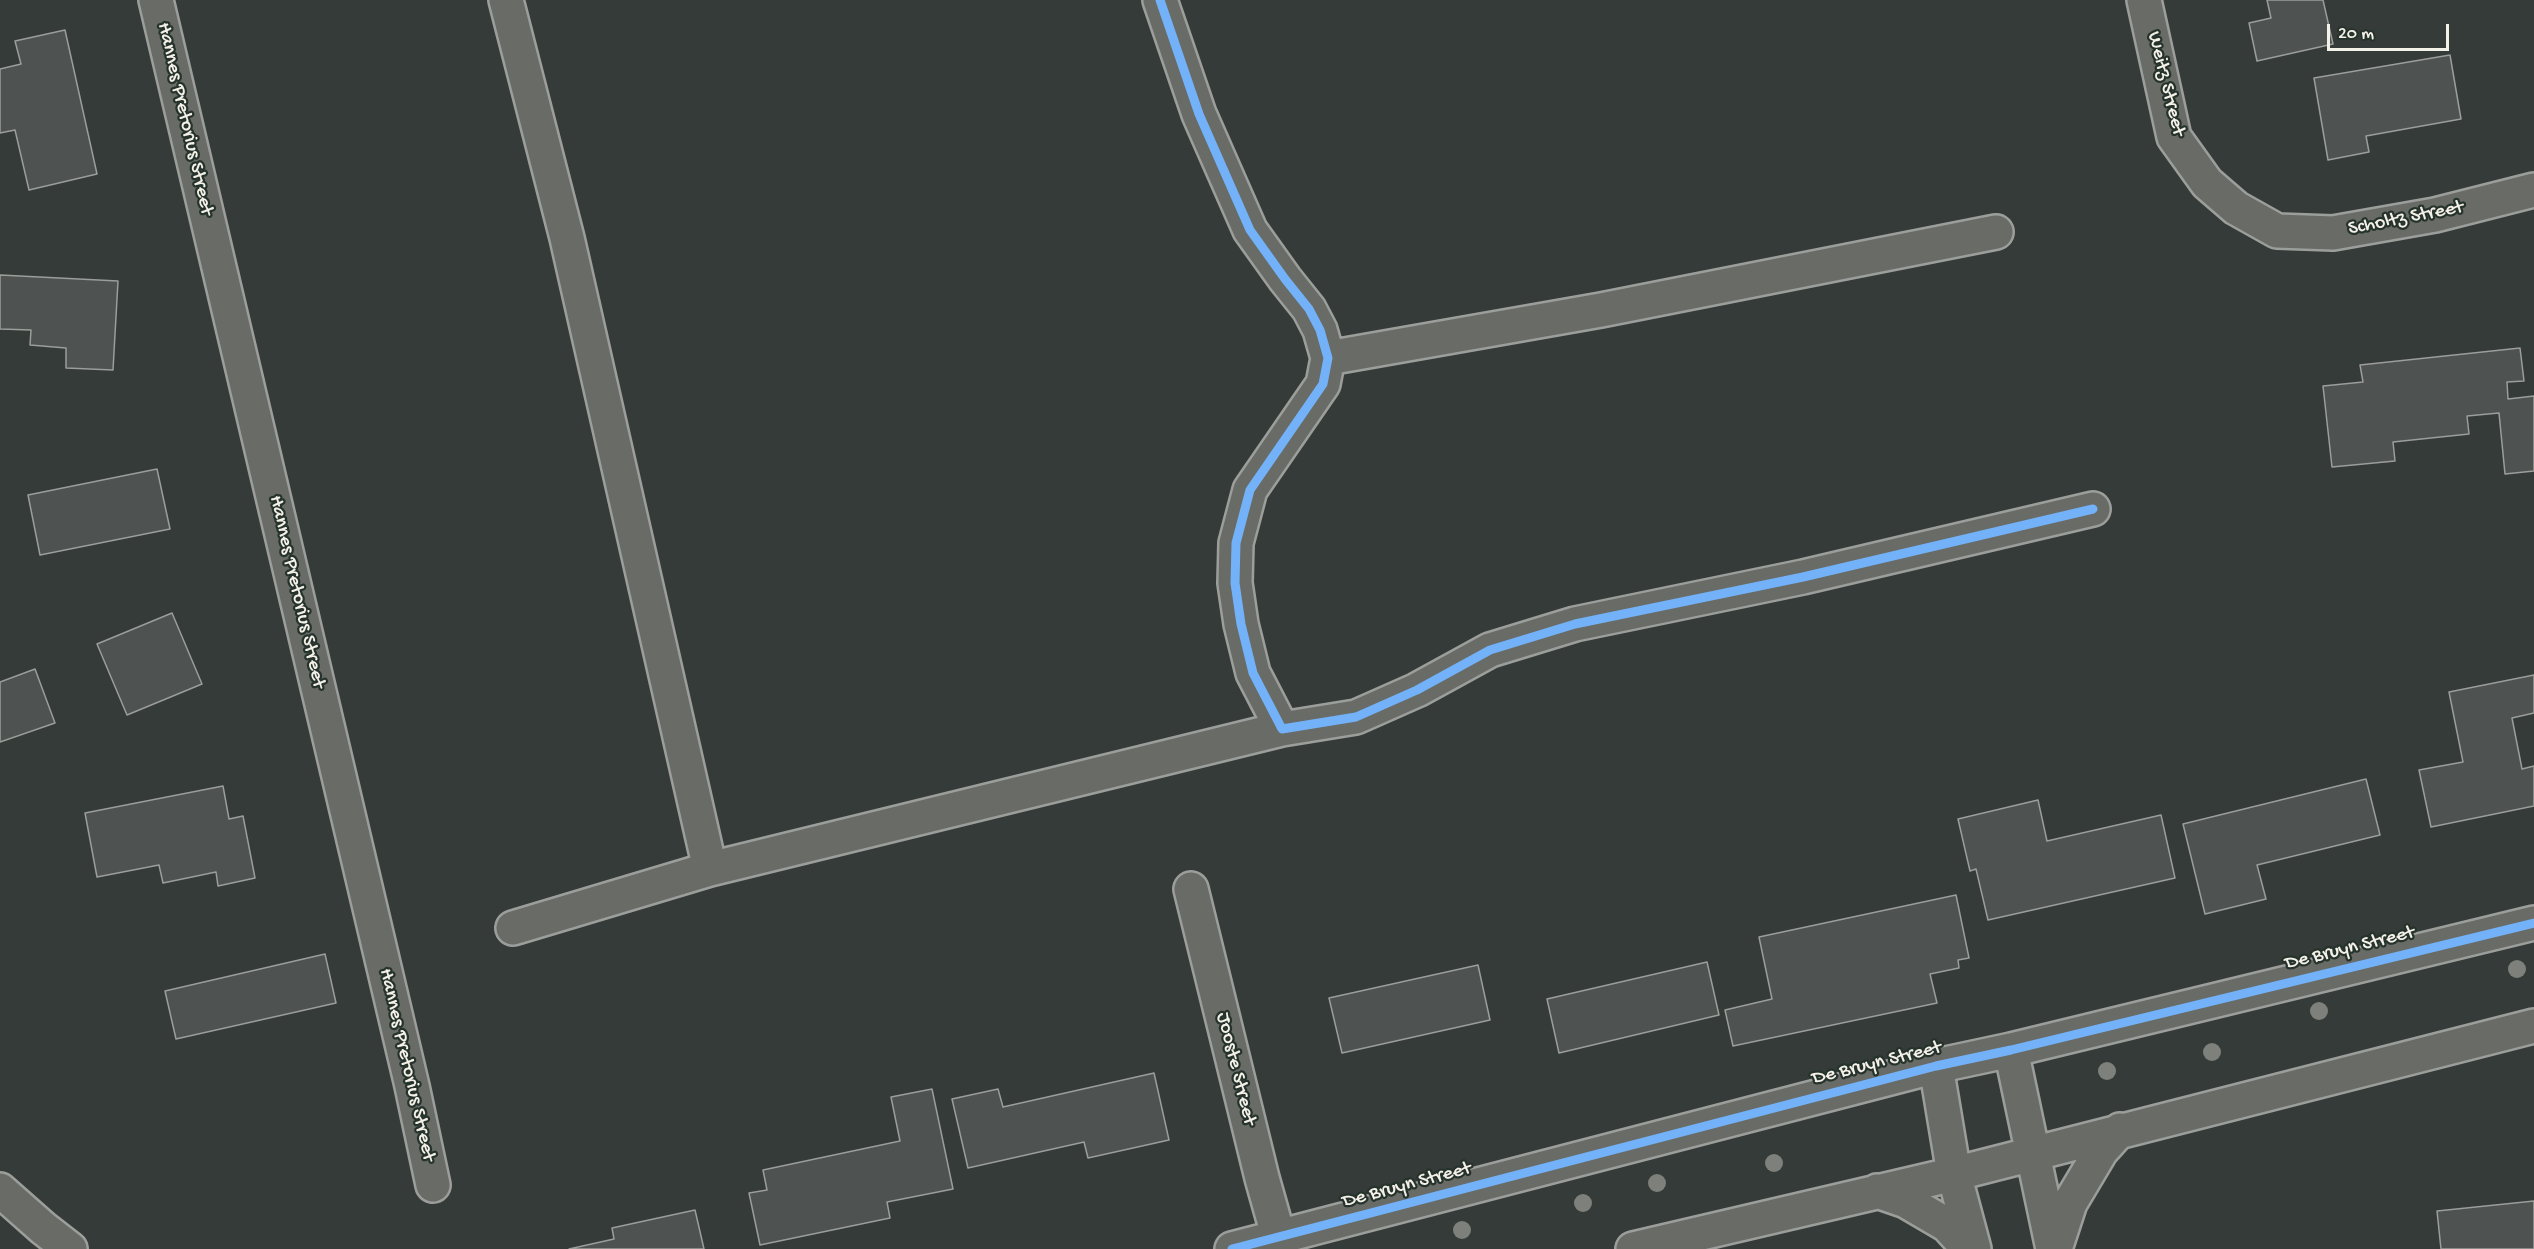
<!DOCTYPE html>
<html>
<head>
<meta charset="utf-8">
<style>
	body { margin:0 }
	#map { position:relative; width:2534px; height:1249px; overflow:hidden; background:#353b38; font-family:"Gochi Hand",sans-serif }
	canvas { display:block }
	.scale { position:absolute; left:2327px; top:24px; width:122px; height:27px; box-sizing:border-box; border:3px solid #f4f1e8; border-top:0; padding-left:8px; font-size:18px; line-height:21px; white-space:nowrap; color:#f4f1e8; -webkit-text-stroke:4px #26332d; paint-order:stroke }
</style>
</head>
<body>
<div id="map">
<canvas width="2534" height="1249"></canvas>
<div class="scale">20 m</div>
</div>
<script>
const ctx = document.querySelector('canvas').getContext('2d');
ctx.lineJoin = 'round';
function fillPath(path, color) {
  ctx.fillStyle = color;
  ctx.fill(path, 'evenodd');
}
function toPath(rows) {
  const path = new Path2D();
  for (const r of rows) {
    path.moveTo(r[0], r[1]);
    for (let i = 2; i < r.length; i += 2) path.lineTo(r[i], r[i + 1]);
  }
  return path;
}
function trace(path, color, width, dash) {
  ctx.strokeStyle = color;
  ctx.lineWidth = width;
  ctx.lineCap = dash ? 'butt' : 'round';
  ctx.setLineDash(dash || []);
  ctx.stroke(path);
}
function drawText(font, color, halo, rows, align = 'center') {
  ctx.font = font + ' "Gochi Hand",sans-serif';
  ctx.lineWidth = 4.5;
  ctx.setLineDash([]);
  ctx.textBaseline = 'middle';
  ctx.strokeStyle = halo;
  ctx.fillStyle = color;
  for (const [text, x, y, turn = 0] of rows) {
    ctx.save();
    ctx.translate(x, y);
    ctx.rotate((+turn || 0) * Math.PI / 180);
    ctx.textAlign = isNaN(turn) ? turn : align;
    if (halo) ctx.strokeText(text, 0, 0);
    ctx.fillText(text, 0, 0);
    ctx.restore();
  }
}
const building = toPath([
	[2267,0,2323,0,2333,44,2257,61,2249,23,2271,18,2267,0],
	[65,30,97,174,29,190,15,130,0,133,0,69,21,64,15,41,65,30],
	[2450,55,2461,119,2366,136,2369,152,2328,160,2314,78,2450,55],
	[0,275,118,281,113,370,66,368,66,348,30,345,31,330,0,329,0,275],
	[2520,348,2524,381,2507,382,2508,399,2534,396,2534,471,2505,474,2499,413,2467,416,2469,434,2393,442,2395,461,2332,467,2323,386,2363,382,2360,365,2520,348],
	[157,469,170,529,40,555,28,495,157,469],
	[172,613,202,684,127,715,97,644,172,613],
	[35,669,55,723,0,742,0,682,35,669],
	[2534,675,2534,713,2512,718,2522,769,2534,766,2534,806,2431,827,2419,770,2463,762,2449,692,2534,675],
	[2366,779,2380,835,2257,865,2266,899,2205,914,2183,824,2366,779],
	[223,786,229,819,243,816,255,878,218,886,216,872,163,883,159,865,97,877,85,813,223,786],
	[2038,800,2047,841,2161,815,2175,878,1988,920,1976,869,1970,871,1958,819,2038,800],
	[1956,895,1969,958,1958,960,1959,968,1930,974,1937,1003,1733,1046,1725,1010,1772,999,1759,937,1956,895],
	[325,954,336,1003,176,1039,165,991,325,954],
	[1707,962,1719,1015,1559,1053,1547,999,1707,962],
	[1478,965,1490,1020,1342,1053,1329,998,1478,965],
	[1154,1073,1169,1140,1088,1158,1084,1142,968,1168,952,1099,998,1089,1003,1107,1154,1073],
	[932,1089,953,1189,887,1202,890,1218,760,1245,749,1193,767,1190,763,1170,900,1141,891,1097,932,1089],
	[2534,1201,2534,1249,2441,1249,2437,1211,2534,1201],
	[695,1210,704,1249,569,1249,614,1239,612,1228,695,1210]
]);
fillPath(building, '#4e5250');
trace(building, '#9c9e9b', 1.5);
const minor = toPath([
	[156,0,412,1086,433,1185],
	[506,0,567,238,710,869],
	[1160,0,1199,114,1250,230,1285,279,1309,309,1320,330,1328,358,1323,384,1250,490,1236,543,1235,583,1241,624,1253,673,1282,729,1356,717,1417,690,1490,650,1575,624,1803,577,2093,509],
	[2144,0,2174,137,2207,183,2236,208,2277,231,2333,233,2435,215,2534,190],
	[1328,358,1601,310,1996,232],
	[1191,889,1262,1178,1282,1249],
	[513,928,710,869,1282,729],
	[2011,1050,2053,1249],
	[1936,1066,1954,1174,1974,1249],
	[0,1190,43,1228,70,1249],
	[1877,1191,1906,1201,1947,1225,1969,1249],
	[1232,1249,1936,1066,2011,1050,2534,923],
	[1633,1249,1954,1174,2534,1026],
	[2055,1249,2070,1203,2101,1151,2120,1130]
]);
trace(minor, '#9c9e9b', 38);
trace(minor, '#686b66', 33);
trace(toPath([
	[1160,0,1199,114,1250,230,1285,279,1309,309,1320,330,1328,358,1323,384,1250,490,1236,543,1235,583,1241,624,1253,673,1282,729,1356,717,1417,690,1490,650,1575,624,1803,577,2093,509],
	[1232,1249,1936,1066,2011,1050,2534,923]
]), '#73b2f8', 9);
ctx.fillStyle = '#7e817b';
for (const [x, y] of [
	[2517,969],
	[2319,1011],
	[2212,1052],
	[2107,1071],
	[1774,1163],
	[1657,1183],
	[1583,1203],
	[1462,1230]
]) {
  ctx.beginPath();
  ctx.arc(x, y, 9, 0, 2 * Math.PI);
  ctx.fill();
}
drawText('20px', '#f4f1e8', '#26332d', [
	["Weitz Street",2165,84,76],
	["Hannes Pretorius Street",184,119,77],
	["Scholtz Street",2406,219,-11],
	["Hannes Pretorius Street",296,592,77],
	["De Bruyn Street",2350,949,-14],
	["De Bruyn Street",1877,1064,-14],
	["Hannes Pretorius Street",406,1065,77],
	["Jooste Street",1235,1069,76],
	["De Bruyn Street",1407,1186,-15]
]);
</script>
</body>
</html>
